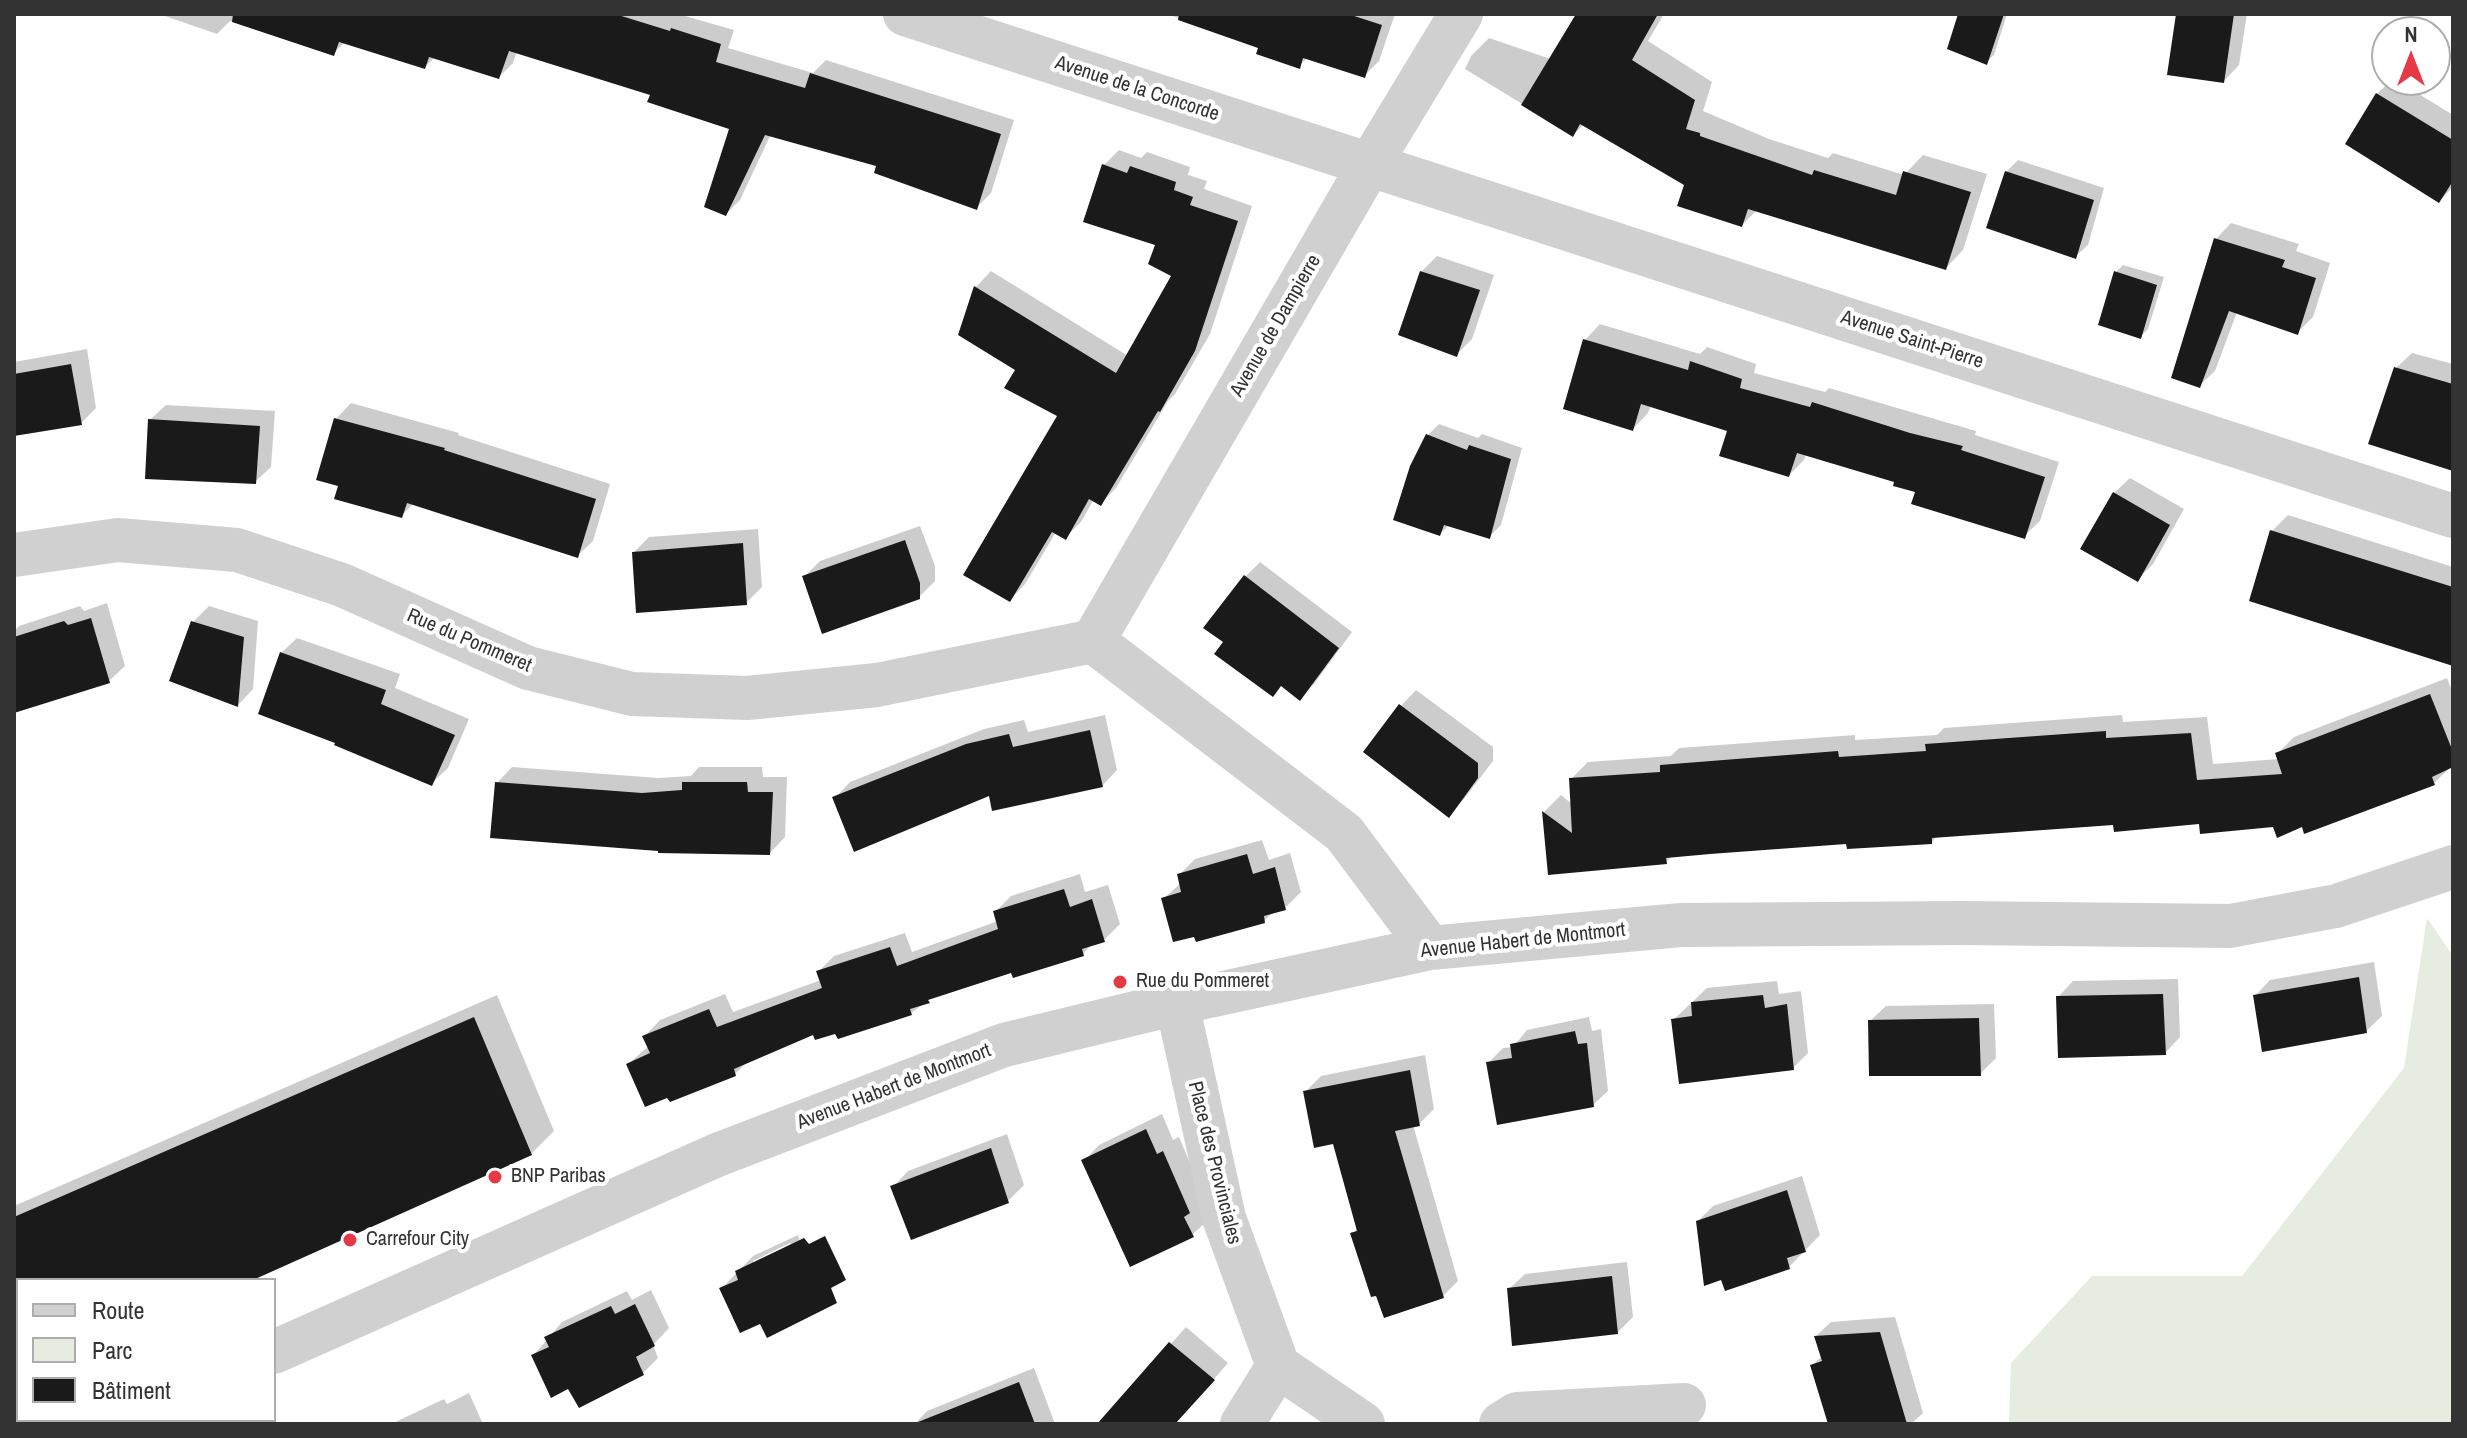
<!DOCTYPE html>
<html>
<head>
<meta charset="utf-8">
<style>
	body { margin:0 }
	#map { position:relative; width:2467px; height:1438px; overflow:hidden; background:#fff; font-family:"Archivo Narrow",sans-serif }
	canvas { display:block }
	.frame { position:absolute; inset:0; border:16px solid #333; pointer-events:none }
	.legend { position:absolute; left:16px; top:1278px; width:260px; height:144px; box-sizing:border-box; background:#fff; border:2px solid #adadad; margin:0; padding:10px 14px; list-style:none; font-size:24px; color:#333 }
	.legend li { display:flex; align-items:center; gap:16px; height:40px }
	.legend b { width:40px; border:2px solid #adadad }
	.north { position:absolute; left:2371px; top:16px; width:80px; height:80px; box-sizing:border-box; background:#fff; border:2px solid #adadad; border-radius:50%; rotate:0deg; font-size:22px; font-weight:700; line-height:32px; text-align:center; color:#333 }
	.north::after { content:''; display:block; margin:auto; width:28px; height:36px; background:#e63946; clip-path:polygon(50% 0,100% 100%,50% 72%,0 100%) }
</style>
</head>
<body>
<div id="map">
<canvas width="2467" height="1438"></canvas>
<div class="frame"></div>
<ul class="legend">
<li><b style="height:10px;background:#d0d0d0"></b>Route</li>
<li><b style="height:22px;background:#e6ecdf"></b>Parc</li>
<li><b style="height:22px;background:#1a1a1a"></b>Bâtiment</li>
</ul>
<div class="north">N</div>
</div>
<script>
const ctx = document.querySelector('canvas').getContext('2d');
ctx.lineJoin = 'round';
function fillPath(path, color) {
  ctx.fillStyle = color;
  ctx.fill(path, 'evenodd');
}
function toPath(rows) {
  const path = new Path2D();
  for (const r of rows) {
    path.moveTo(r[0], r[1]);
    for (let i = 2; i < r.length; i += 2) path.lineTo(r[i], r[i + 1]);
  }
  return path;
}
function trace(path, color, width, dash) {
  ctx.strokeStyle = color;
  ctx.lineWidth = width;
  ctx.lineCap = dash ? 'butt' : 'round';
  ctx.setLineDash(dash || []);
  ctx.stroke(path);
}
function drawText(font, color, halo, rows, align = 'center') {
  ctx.font = font + ' "Archivo Narrow",sans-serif';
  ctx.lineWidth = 8;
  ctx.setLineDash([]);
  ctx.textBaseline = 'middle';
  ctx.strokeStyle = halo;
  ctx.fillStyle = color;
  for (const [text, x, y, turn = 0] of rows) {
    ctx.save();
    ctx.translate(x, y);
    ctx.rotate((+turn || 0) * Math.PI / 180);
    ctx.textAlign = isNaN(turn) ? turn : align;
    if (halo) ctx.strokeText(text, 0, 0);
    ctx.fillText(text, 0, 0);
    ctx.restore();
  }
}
fillPath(toPath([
	[2427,918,2453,956,2453,1424,2009,1424,2011,1363,2092,1276,2242,1276,2404,1068]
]), '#e6ecdf');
fillPath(toPath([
	[159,14,678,14,734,30,728,48,813,73,826,60,1014,120,991,193,977,207,879,164,771,134,740,200,726,214,731,128,652,94,517,51,513,63,499,77,435,57,425,67,346,41,334,53,230,21,217,34],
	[1167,14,1395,14,1379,61,1364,76,1308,57,1299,66,1261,47],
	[1578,14,1664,14,1648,41,1712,82,1703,111,1769,139,1828,158,1833,153,1904,175,1923,155,1987,174,1963,250,1946,268,1757,210,1742,225,1686,184,1584,124,1573,135,1465,69,1471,56,1489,38,1589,72],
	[1960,14,2007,14,1994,55,1986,62],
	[2178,14,2247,14,2239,65,2224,81],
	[2391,80,2396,80,2453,115,2453,187,2439,201,2347,143,2377,94],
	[1119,150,1141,158,1147,152,1190,167,1188,175,1207,181,1204,189,1252,206,1210,334,1175,394,1168,401,1116,488,1101,503,1094,499,1081,522,1065,538,1056,532,1025,584,1010,600,1059,415,1018,369,960,334,976,287,991,271,1128,356,1174,276,1158,244,1104,165],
	[2018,160,2104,188,2088,245,2076,256,2006,172],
	[2231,223,2299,244,2296,251,2330,263,2313,317,2297,333,2237,312,2215,371,2199,386,2216,239],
	[1437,256,1494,275,1472,339,1457,354,1421,272],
	[2123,265,2164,277,2148,329,2141,336,2116,272],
	[1600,324,1700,354,1707,347,1756,364,1754,373,1825,392,1829,388,1976,431,1975,435,2059,462,2040,521,2024,536,1897,481,1806,454,1804,460,1789,475,1729,430,1651,405,1648,413,1633,429,1585,340],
	[87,349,96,408,81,423,14,434,14,362],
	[2412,353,2453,364,2453,469,2396,368],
	[351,403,459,433,458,435,610,484,593,541,577,556,413,504,401,516,341,485,336,419],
	[166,405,275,411,271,467,255,482,150,420],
	[1439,424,1478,438,1482,434,1522,448,1501,525,1489,537,1449,525,1440,534,1428,435],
	[2130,478,2184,509,2153,564,2138,579,2114,493],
	[2288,515,2453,567,2453,664,2251,600,2272,531],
	[920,526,935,566,935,581,919,597,804,577,820,561],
	[758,529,762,587,746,603,634,552,649,537],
	[1260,562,1352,632,1314,684,1300,698,1225,642,1245,577],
	[107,603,125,666,109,681,14,711,14,631,19,626,80,606,84,611],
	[209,606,258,621,253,689,238,705,193,622],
	[297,638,400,674,395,688,469,719,448,768,432,783,281,653],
	[2447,678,2453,693,2453,765,2434,783,2303,825,2115,823,1937,836,1932,842,1848,842,1672,856,1666,862,1550,873,1544,812,1561,795,1572,804,1571,779,1588,762,1671,756,1679,748,1855,735,1855,740,1937,735,1944,728,2122,715,2123,722,2207,717,2213,764,2279,759,2277,754,2294,737],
	[1416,690,1493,747,1493,761,1464,799,1449,815,1401,706],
	[1105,715,1117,770,1102,786,990,793,835,798,850,782,984,729,1024,720,1028,732],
	[512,767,658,778,691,776,699,767,762,767,763,777,787,777,785,837,770,853,497,783],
	[1262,840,1269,860,1290,853,1301,892,1285,908,1274,911,1264,921,1163,899,1181,883,1179,875,1195,859],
	[1080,874,1085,892,1108,885,1120,924,1104,940,1093,943,1083,954,1012,970,934,996,911,1013,836,1031,815,1032,748,1061,735,1074,628,1064,649,1046,645,1036,660,1020,725,994,733,1012,821,980,818,972,834,956,905,933,912,952,998,921,995,912,1011,896],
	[2374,962,2382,1016,2366,1031,2255,996,2270,980],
	[2178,979,2180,1037,2165,1053,2058,997,2073,981],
	[1777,981,1779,994,1801,991,1808,1053,1793,1068,1673,1020,1707,988],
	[497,995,554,1131,531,1154,248,1280,18,1280,18,1383,14,1385,14,1206],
	[1994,1004,1996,1058,1980,1074,1870,1021,1886,1006],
	[1589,1017,1592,1031,1601,1029,1608,1091,1593,1105,1488,1063,1503,1048,1513,1047,1527,1030],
	[1425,1055,1434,1109,1419,1124,1413,1125,1458,1281,1443,1296,1352,1234,1358,1228,1334,1142,1305,1092,1321,1076],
	[1162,1114,1173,1140,1179,1137,1204,1196,1208,1220,1192,1235,1084,1161,1099,1145],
	[1007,1134,1024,1185,1008,1201,893,1187,908,1171],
	[1802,1176,1820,1235,1789,1267,1698,1221,1713,1206],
	[798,1235,818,1302,761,1322,721,1289,753,1256],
	[790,1243,792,1246,753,1265,753,1261],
	[1627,1262,1633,1317,1617,1333,1509,1289,1525,1274],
	[651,1290,669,1328,653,1345,658,1358,643,1373,569,1386,533,1356,562,1322,627,1291,632,1300],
	[1895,1317,1923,1413,1911,1424,1830,1424,1813,1365,1823,1355,1816,1336,1831,1322],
	[1186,1327,1228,1363,1175,1424,1100,1424],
	[1034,1368,1055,1424,915,1424,927,1411],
	[469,1393,483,1424,391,1424,444,1399,447,1404]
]), '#0003');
fillPath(toPath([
	[233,14,615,14,670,31,671,28,721,44,716,62,805,88,810,73,1001,134,977,210,874,173,876,166,765,135,726,216,704,207,729,129,647,102,650,95,509,51,499,79,429,57,425,69,339,42,334,56,232,22],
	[1179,14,1348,14,1382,25,1365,78,1303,58,1300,69,1256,54,1258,48,1178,20],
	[1576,14,1658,14,1632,60,1695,100,1686,129,1700,133,1700,136,1812,175,1814,170,1896,195,1903,171,1971,192,1946,270,1748,209,1742,227,1677,206,1684,185,1580,124,1573,137,1521,105],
	[1958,14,2004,14,1987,65,1947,49],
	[2176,14,2234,14,2224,83,2167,75],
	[2376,93,2453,140,2453,181,2439,203,2345,144],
	[1102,164,1127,173,1130,166,1176,182,1174,190,1193,197,1190,205,1238,221,1195,351,1160,412,1158,411,1101,506,1089,499,1066,540,1052,532,1010,602,963,575,1057,416,1004,388,1015,370,958,335,974,286,1116,373,1171,276,1148,264,1155,245,1083,222],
	[2005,171,2094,200,2076,259,1986,228],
	[2214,238,2285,260,2282,267,2316,278,2298,335,2229,311,2200,388,2171,378],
	[1420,271,1480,290,1457,357,1398,335],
	[2114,271,2157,285,2141,339,2098,325],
	[1583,339,1688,370,1690,361,1742,379,1740,388,1810,407,1812,402,1910,433,1963,446,1961,450,2045,477,2025,539,1911,504,1915,492,1893,486,1894,482,1797,453,1789,477,1719,456,1727,431,1641,404,1633,431,1563,409],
	[71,364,82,425,14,436,14,374],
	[2394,367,2453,384,2453,471,2368,444],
	[334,418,445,448,444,450,596,499,578,558,407,503,402,518,334,499,338,486,316,480],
	[148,419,260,426,256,484,145,479],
	[1426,434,1467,450,1469,445,1511,459,1490,539,1444,525,1440,536,1393,520,1410,466],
	[2113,492,2170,525,2138,582,2080,549],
	[2270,530,2453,587,2453,666,2249,601],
	[905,540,920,583,920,599,822,634,802,576],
	[743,543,747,605,636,613,632,552],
	[1244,575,1339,648,1300,701,1281,686,1273,697,1214,654,1223,642,1203,628],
	[91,618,110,683,14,713,14,637,64,621,68,625],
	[191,621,244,637,238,707,169,681],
	[280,652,386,690,381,704,455,735,432,786,334,745,335,743,258,714],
	[2430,694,2453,752,2453,767,2432,777,2435,785,2304,834,2302,827,2277,838,2273,827,2200,834,2199,824,2114,832,2113,825,1932,838,1932,844,1847,849,1846,844,1710,854,1666,858,1667,864,1548,875,1542,811,1572,833,1569,778,1660,772,1660,765,1838,751,1839,757,1926,751,1925,744,2106,731,2106,738,2191,733,2197,780,2282,774,2275,753],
	[1399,704,1478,763,1478,778,1449,818,1363,752],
	[1090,730,1103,787,992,811,989,796,854,852,832,797,966,744,1009,734,1013,747],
	[495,782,642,793,682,790,682,782,747,782,748,792,773,792,770,855,658,853,658,851,490,838],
	[1247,854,1253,874,1275,867,1286,910,1264,916,1265,923,1196,942,1194,937,1173,942,1161,898,1181,892,1177,874],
	[1064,889,1070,907,1092,899,1105,942,1082,949,1084,956,1013,978,1011,973,928,1000,930,1003,910,1009,912,1015,838,1039,835,1034,815,1040,813,1035,734,1069,736,1076,670,1102,667,1098,645,1107,626,1064,650,1053,642,1036,709,1009,717,1027,822,988,816,971,890,947,897,966,998,929,993,911],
	[2359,977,2367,1033,2262,1052,2253,995],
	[2163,994,2166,1055,2058,1058,2056,996],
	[1763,995,1765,1008,1787,1004,1794,1070,1679,1084,1671,1019,1692,1016,1691,1002],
	[474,1017,532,1155,253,1280,14,1280,14,1217],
	[1979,1018,1981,1076,1869,1076,1868,1020],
	[1575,1031,1578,1044,1587,1043,1594,1107,1497,1125,1486,1062,1512,1058,1510,1044],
	[1410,1070,1420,1126,1395,1131,1444,1298,1384,1318,1376,1296,1371,1297,1350,1233,1357,1231,1333,1144,1314,1148,1303,1091],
	[1146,1129,1157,1154,1163,1151,1190,1213,1184,1217,1194,1237,1130,1267,1081,1160],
	[991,1148,1009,1203,911,1240,890,1186],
	[1787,1190,1806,1252,1787,1258,1790,1269,1725,1291,1721,1280,1704,1286,1696,1221],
	[825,1236,846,1280,831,1288,837,1303,767,1338,760,1324,740,1333,719,1288,738,1280,735,1271,804,1238,809,1244],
	[1612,1276,1618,1334,1512,1346,1507,1288],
	[635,1304,655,1346,636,1357,644,1375,579,1408,568,1389,551,1398,531,1355,549,1347,544,1337,611,1306,615,1314],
	[1880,1332,1907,1424,1828,1424,1810,1365,1822,1361,1814,1336],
	[1169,1342,1215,1380,1175,1424,1097,1424],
	[1019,1382,1035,1424,918,1424,918,1422]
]), '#1a1a1a');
trace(toPath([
	[905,14,2453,516],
	[14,555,118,540,237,550,342,585,528,668,632,694,747,698,877,685,1093,641,1344,833,1430,948],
	[1093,641,1370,164,1461,14],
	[1177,1003,1224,1218,1278,1366,1363,1424],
	[274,1352,717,1155,1004,1045,1177,1003,1430,948,1681,925,1964,923,2230,926,2336,906,2453,867],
	[113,1424,121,1420],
	[1242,1424,1278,1366],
	[1501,1424,1517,1414,1684,1405]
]), '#d0d0d0', 44);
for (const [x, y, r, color] of [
	[1120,982,8,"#e63946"],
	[495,1177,8,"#e63946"],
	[350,1240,8,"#e63946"]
]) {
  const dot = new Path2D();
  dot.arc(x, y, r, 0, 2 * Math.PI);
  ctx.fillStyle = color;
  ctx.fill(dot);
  trace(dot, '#fff', 3);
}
drawText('20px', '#333', '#fff', [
	["Avenue de la Concorde",1137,89,18],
	["Avenue de Dampierre",1276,326,-60],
	["Avenue Saint-Pierre",1912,340,18],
	["Rue du Pommeret",469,641,23],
	["Avenue Habert de Montmort",1523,941,-6],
	["Avenue Habert de Montmort",894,1087,-21],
	["Place des Provinciales",1214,1163,76]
]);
drawText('20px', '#333', '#fff', [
	["Rue du Pommeret",1136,982],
	["BNP Paribas",511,1177],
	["Carrefour City",366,1240]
], 'left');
</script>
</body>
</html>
